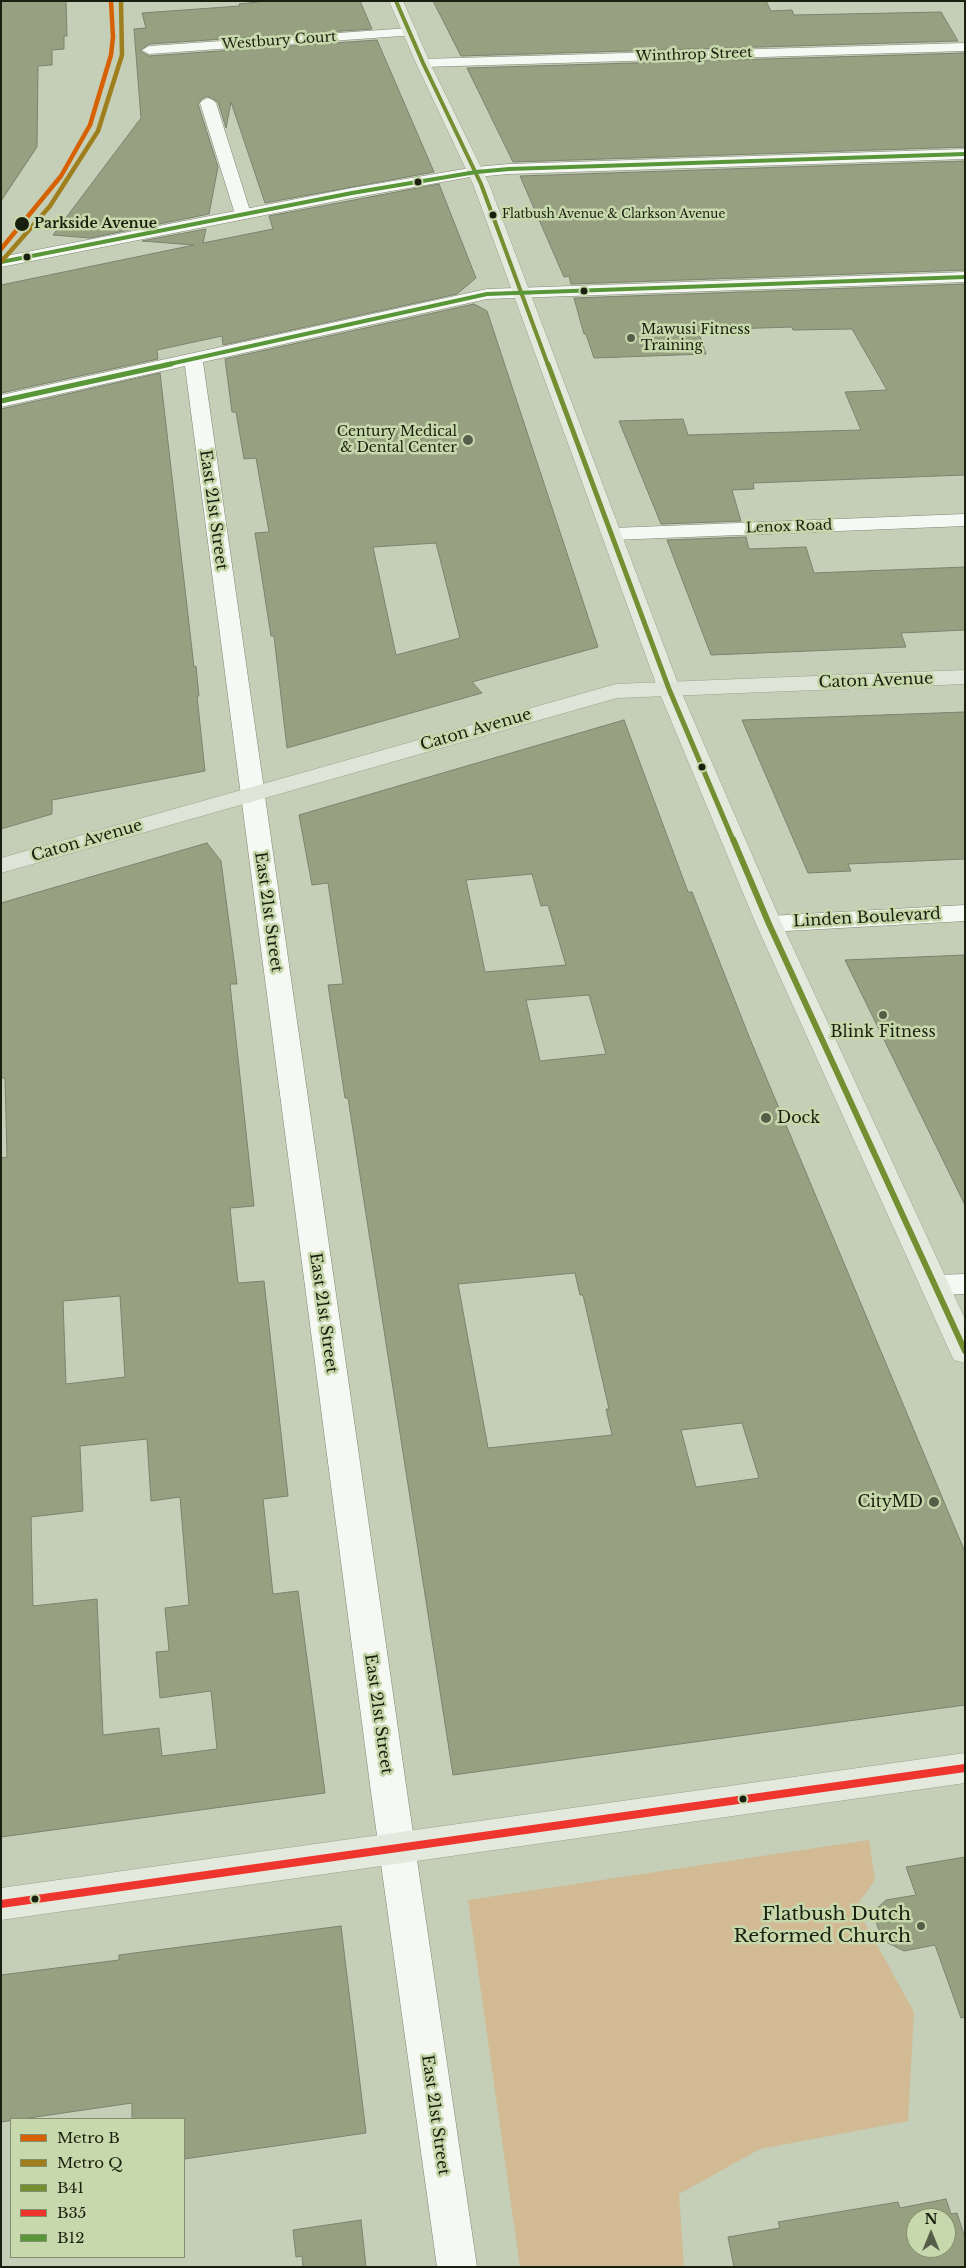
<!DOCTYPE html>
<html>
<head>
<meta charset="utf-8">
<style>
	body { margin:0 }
	#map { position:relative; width:966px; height:2268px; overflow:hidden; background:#c5ceb6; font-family:"Libre Baskerville",serif }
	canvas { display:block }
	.frame { position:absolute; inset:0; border:2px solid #1a200f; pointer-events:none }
	.legend { position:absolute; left:10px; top:2118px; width:175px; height:140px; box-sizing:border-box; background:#c7d9ac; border:1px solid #828f6d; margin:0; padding:6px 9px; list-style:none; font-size:15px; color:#1a200f }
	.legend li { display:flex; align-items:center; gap:10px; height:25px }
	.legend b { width:25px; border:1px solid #828f6d }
	.north { position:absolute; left:906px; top:2208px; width:50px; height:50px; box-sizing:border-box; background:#c7d9ac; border:1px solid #828f6d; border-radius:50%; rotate:0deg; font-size:14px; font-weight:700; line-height:20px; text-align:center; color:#1a200f }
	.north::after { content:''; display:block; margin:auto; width:18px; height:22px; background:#565d49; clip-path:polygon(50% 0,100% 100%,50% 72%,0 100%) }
</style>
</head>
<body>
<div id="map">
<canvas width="966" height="2268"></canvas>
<div class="frame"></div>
<ul class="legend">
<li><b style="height:6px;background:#d66102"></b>Metro B</li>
<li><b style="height:6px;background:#9e7e1d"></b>Metro Q</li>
<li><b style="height:6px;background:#748f32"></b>B41</li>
<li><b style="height:6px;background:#ee352e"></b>B35</li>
<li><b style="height:6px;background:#589638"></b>B12</li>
</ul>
<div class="north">N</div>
</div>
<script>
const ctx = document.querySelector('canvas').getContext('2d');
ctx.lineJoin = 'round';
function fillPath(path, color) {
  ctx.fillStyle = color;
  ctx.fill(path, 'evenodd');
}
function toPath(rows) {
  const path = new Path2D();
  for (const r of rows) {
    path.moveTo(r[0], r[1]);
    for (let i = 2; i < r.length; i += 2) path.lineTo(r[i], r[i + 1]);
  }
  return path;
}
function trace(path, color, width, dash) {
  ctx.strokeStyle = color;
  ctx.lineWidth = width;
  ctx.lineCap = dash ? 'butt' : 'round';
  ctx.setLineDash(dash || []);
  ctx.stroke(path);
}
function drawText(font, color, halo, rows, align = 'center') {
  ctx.font = font + ' "Libre Baskerville",serif';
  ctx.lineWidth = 5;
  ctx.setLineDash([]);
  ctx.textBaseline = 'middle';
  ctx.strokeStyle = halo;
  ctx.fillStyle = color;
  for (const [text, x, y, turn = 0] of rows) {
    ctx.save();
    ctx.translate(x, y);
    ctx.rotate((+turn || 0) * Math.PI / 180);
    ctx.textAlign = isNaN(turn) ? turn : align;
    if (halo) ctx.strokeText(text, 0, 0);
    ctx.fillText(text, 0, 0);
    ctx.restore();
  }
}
fillPath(toPath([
	[869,1840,875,1880,856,1907,914,2012,908,2121,760,2149,679,2194,684,2267,520,2267,468,1900]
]), '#d1ba94');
const building = toPath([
	[1,1,66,1,67,36,64,36,64,49,52,50,52,65,38,66,37,147,1,201,1,1],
	[267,1,360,1,372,29,149,44,140,51,149,56,377,40,434,172,265,203,231,102,226,128,218,102,207,96,202,99,198,104,218,167,209,214,90,238,53,235,141,118,134,29,146,28,142,13,240,6,239,4,267,1],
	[433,1,766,1,771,11,792,10,794,15,941,12,958,41,461,56,433,1],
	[965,53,965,147,513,162,467,68,965,53],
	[965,161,965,270,571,284,569,276,564,277,520,176,965,161],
	[439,184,476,278,457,294,223,345,222,336,157,350,158,359,1,393,1,285,194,245,142,241,206,229,203,243,273,229,269,216,439,184],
	[965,284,965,475,753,483,754,489,732,490,741,521,661,524,619,421,683,419,688,435,861,430,845,392,887,390,852,329,793,330,792,327,698,330,706,354,594,358,586,334,584,334,574,298,965,284],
	[474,304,487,311,598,647,472,682,482,693,287,748,274,636,271,636,255,533,269,532,256,458,244,459,236,412,232,412,225,359,474,304],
	[436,543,460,638,396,655,373,547,436,543],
	[160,373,194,667,196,666,199,696,197,696,205,771,52,800,52,814,1,829,1,409,160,373],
	[746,537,749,549,806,547,814,573,965,567,965,630,901,633,906,647,711,655,667,540,746,537],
	[965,712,965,859,848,864,851,871,808,873,742,720,965,712],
	[624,720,688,892,692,892,750,1039,965,1552,965,1705,453,1775,348,1098,345,1098,328,985,343,984,328,883,312,885,299,815,624,720],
	[532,874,541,906,548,905,566,965,485,972,466,880,532,874],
	[589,995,606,1054,540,1061,526,1000,589,995],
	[575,1273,580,1295,583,1295,609,1409,606,1409,612,1435,488,1448,458,1284,575,1273],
	[742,1423,759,1478,696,1487,681,1430,742,1423],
	[207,843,221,861,237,984,230,984,254,1206,230,1208,238,1283,264,1281,288,1496,263,1499,273,1594,298,1591,325,1793,1,1837,1,1158,7,1157,5,1078,1,1078,1,903,207,843],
	[120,1296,125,1377,66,1384,63,1301,120,1296],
	[147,1439,151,1501,180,1497,189,1605,165,1608,169,1651,156,1652,160,1698,211,1691,217,1749,162,1756,159,1728,103,1735,97,1599,33,1606,31,1517,83,1511,80,1446,147,1439],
	[965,955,965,1205,845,960,965,955],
	[965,1857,965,2017,961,2018,935,1945,904,1951,882,1940,873,1912,886,1900,916,1895,906,1867,965,1857],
	[341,1926,366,2133,184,2159,184,2119,132,2119,132,2103,1,2122,1,1975,119,1960,119,1955,341,1926],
	[946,2199,951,2214,957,2213,965,2238,965,2267,734,2267,728,2237,780,2228,778,2222,898,2202,900,2208,946,2199],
	[916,2218,946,2218,946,2248,916,2248,916,2218],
	[361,2220,366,2267,303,2267,302,2256,296,2257,293,2230,361,2220]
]);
fillPath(building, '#97a182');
trace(building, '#7b8270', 1);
const minor = toPath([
	[410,28,415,29,417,32,415,35,149,54,142,50,149,46,410,28],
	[965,43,965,51,423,67,416,63,423,59,965,43],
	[208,98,213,100,216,103,251,214,249,218,243,219,237,218,235,214,200,103,203,100,208,98],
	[965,149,965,159,509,174,476,177,470,175,468,172,470,169,476,167,509,164,965,149],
	[965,272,965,282,487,299,203,362,407,1792,477,2267,437,2267,371,1792,185,366,1,407,1,395,487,289,965,272],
	[965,514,965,526,613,540,606,538,603,534,606,530,613,528,965,514],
	[965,1274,965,1294,936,1295,926,1292,921,1285,926,1278,936,1275,965,1274]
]);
const secondary = toPath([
	[476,167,482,169,484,172,482,175,352,198,1,267,1,257,352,188,476,167],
	[965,905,965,921,769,932,760,929,756,924,760,919,769,916,965,905]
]);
const primary = toPath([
	[389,1,403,1,430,63,489,184,680,689,782,924,965,1319,965,1363,954,1360,950,1352,756,924,658,689,473,184,416,63,389,1],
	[965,1753,965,1783,1,1920,1,1888,965,1753]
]);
const trunk = toPath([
	[965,670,965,684,617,698,1,873,1,858,616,684,965,670]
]);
trace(minor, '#808675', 1);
trace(secondary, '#808675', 1);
trace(primary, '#9aa28b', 1);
trace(trunk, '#9aa28b', 1);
fillPath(minor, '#f6f8f4');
fillPath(secondary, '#f6f8f4');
fillPath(primary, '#e4e9de');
fillPath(trunk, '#dee4d7');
trace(toPath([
	[396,1,423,63,481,184,548,365]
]), '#748f32', 4);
trace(toPath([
	[548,364,669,689,733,840]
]), '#748f32', 5);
trace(toPath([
	[733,839,769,924,965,1351]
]), '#748f32', 6);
trace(toPath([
	[1,1904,965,1768]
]), '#ee352e', 8);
trace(toPath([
	[1,262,352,193,476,172,509,169,965,154],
	[165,365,487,294,965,277]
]), '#589638', 4);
trace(toPath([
	[1,401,171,364]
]), '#589638', 5);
trace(toPath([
	[1,249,61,176,90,125,111,55,113,37,111,1]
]), '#d66102', 4.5);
trace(toPath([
	[1,262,50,206,98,131,122,55,121,1]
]), '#9e7e1d', 4.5);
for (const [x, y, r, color] of [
	[418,182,4.5,"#1a200f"],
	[493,215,4.5,"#1a200f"],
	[22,224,8,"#1a200f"],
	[27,257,4.5,"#1a200f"],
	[584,291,4.5,"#1a200f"],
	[631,338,5,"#565d49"],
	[468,440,6,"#565d49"],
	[702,767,4.5,"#1a200f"],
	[883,1015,5,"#565d49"],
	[766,1118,6,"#565d49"],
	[934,1502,6,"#565d49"],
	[743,1799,4.5,"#1a200f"],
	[35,1899,4.5,"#1a200f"],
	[921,1926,5,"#565d49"]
]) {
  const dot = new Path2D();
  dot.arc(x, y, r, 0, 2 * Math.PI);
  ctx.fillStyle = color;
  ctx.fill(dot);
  trace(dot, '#c7d9ac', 2);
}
drawText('12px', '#1a200f', '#c7d9ac', [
	["Flatbush Avenue & Clarkson Avenue",502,215]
], 'left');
drawText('14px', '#1a200f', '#c7d9ac', [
	["Westbury Court",279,41,-4],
	["Winthrop Street",694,55,-2],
	["Lenox Road",789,527,-2]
]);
drawText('bold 14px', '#1a200f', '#c7d9ac', [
	["Parkside Avenue",34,224]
], 'left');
drawText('14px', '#1a200f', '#c7d9ac', [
	["Mawusi Fitness",641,330],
	["Training",641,346],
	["Century Medical",457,432,"right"],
	["& Dental Center",457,448,"right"]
], 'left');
drawText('16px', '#1a200f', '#c7d9ac', [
	["East 21st Street",213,510,82],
	["Caton Avenue",876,681,-2],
	["Caton Avenue",476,730,-16],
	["Caton Avenue",87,841,-16],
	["East 21st Street",268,912,82],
	["Linden Boulevard",867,918,-3],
	["East 21st Street",323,1313,82],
	["East 21st Street",378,1714,82],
	["East 21st Street",435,2115,82]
]);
drawText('16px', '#1a200f', '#c7d9ac', [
	["Blink Fitness",883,1032],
	["Dock",777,1118,"left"],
	["CityMD",923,1502,"right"]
]);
drawText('19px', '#1a200f', '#c7d9ac', [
	["Flatbush Dutch",911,1915],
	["Reformed Church",911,1937]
], 'right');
</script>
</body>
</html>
